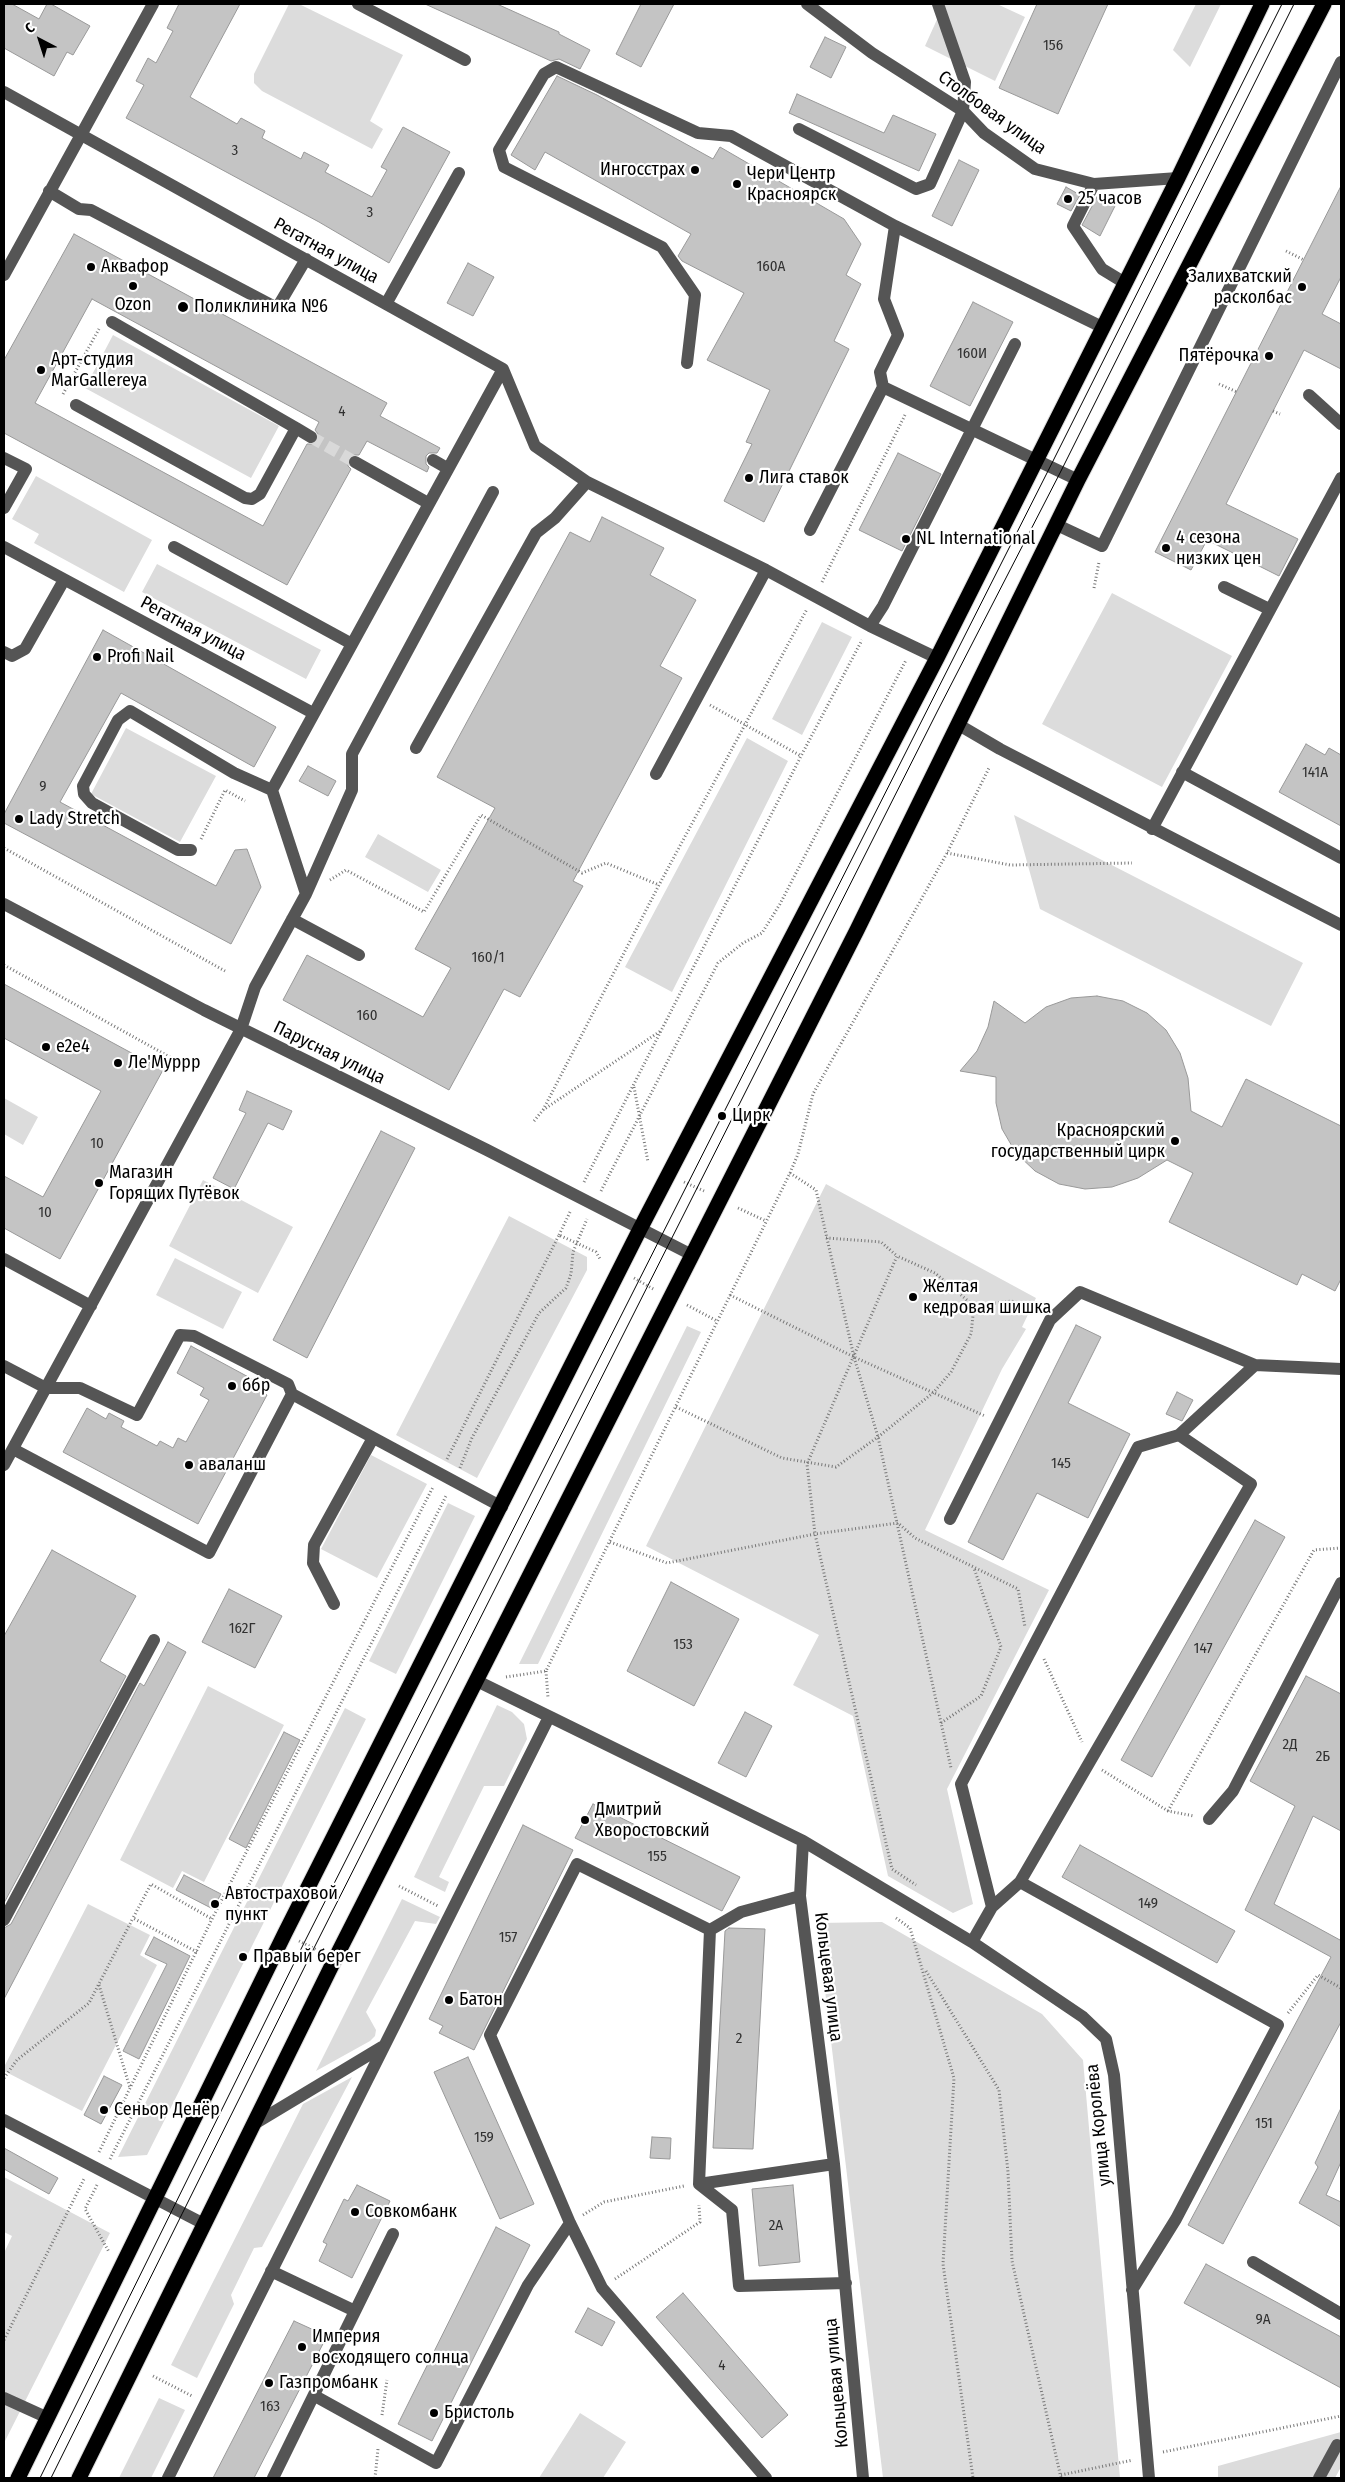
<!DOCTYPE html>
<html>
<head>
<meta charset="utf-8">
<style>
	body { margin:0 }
	#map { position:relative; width:1345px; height:2482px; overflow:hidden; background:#fff; font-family:"Fira Sans Condensed",sans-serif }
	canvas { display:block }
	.frame { position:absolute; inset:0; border:5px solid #000; pointer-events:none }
	.north { position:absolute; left:15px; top:15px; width:50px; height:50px; -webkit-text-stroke:4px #fff; paint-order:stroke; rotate:320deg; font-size:14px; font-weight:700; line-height:20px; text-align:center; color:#000 }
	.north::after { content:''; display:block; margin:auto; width:18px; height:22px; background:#000; clip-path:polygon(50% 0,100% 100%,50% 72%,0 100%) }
</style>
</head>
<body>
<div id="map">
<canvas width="1345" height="2482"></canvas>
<div class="frame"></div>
<div class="north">С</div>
</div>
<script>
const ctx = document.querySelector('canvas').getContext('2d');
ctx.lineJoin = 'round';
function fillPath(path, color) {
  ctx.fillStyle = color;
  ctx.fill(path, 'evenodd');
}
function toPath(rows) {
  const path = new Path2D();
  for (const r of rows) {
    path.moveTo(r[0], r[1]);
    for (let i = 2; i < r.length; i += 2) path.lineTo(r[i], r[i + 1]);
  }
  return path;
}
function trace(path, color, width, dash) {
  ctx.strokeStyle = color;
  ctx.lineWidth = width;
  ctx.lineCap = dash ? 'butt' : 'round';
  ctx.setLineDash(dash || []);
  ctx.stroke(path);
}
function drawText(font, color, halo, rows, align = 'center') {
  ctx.font = font + ' "Fira Sans Condensed",sans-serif';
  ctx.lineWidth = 4.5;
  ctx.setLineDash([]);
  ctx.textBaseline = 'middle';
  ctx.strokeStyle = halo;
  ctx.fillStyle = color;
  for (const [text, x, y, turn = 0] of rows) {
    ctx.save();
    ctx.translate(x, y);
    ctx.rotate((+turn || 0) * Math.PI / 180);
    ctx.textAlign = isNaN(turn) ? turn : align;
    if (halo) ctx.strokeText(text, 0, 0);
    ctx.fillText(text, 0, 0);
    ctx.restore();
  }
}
fillPath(toPath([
	[289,4,299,4,403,55,370,121,383,129,372,149,262,91,254,83,254,74],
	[944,4,997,4,1025,17,995,81,925,46],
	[1196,4,1221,4,1190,67,1173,50],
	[113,335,279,426,251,478,85,388],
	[36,476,152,540,124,592,34,543,39,534,12,519],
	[157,564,321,650,306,679,142,592],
	[1112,593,1232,656,1162,787,1042,724],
	[822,622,852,637,802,735,772,719],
	[126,728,216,776,180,842,91,794],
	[747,738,788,761,672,992,625,967],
	[1014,815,1303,963,1271,1026,1040,909],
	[378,834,441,870,428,892,365,857],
	[4,1098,38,1117,23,1145,4,1134],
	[203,1180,293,1227,258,1293,169,1246],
	[826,1184,1036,1298,1022,1327,1026,1329,1002,1369,925,1530,1049,1590,947,1789,973,1904,953,1913,888,1876,853,1716,793,1685,819,1635,646,1546],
	[509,1216,587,1257,587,1270,477,1478,396,1435],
	[175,1258,242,1292,223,1329,156,1295],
	[687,1326,701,1332,538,1664,519,1664],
	[371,1455,427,1484,377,1578,321,1549],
	[448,1503,475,1516,396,1674,369,1661],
	[208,1686,284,1725,204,1882,182,1871,173,1888,120,1860],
	[497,1705,512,1712,524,1724,527,1739,504,1786,484,1786,439,1877,449,1882,445,1892,414,1877],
	[345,1708,366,1719,147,2155,118,2157],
	[402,1899,440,1917,436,1924,415,1921,366,2012,376,2030,375,2036,370,2041,316,2071],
	[88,1904,150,1935,140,1955,157,1965,82,2111,4,2071,4,2067],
	[882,1922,1042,2014,1083,2060,1120,2478,883,2478,817,1923],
	[352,2077,262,2247,254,2248,231,2295,234,2304,197,2378,171,2365,303,2104],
	[4,2177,110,2233,4,2443,4,2253,12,2236,4,2232],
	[159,2398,185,2410,151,2478,119,2478],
	[580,2413,626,2442,603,2478,539,2478],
	[1341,2432,1341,2467,1335,2478,1218,2478,1218,2466]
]), '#dcdcdc');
const building = toPath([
	[4,4,12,4,39,19,47,4,51,4,90,26,73,55,67,52,54,76,4,48,4,4],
	[179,4,240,4,190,97,237,124,241,118,265,131,262,138,301,159,304,152,329,165,325,172,372,197,387,170,381,167,403,127,450,152,389,263,319,222,126,118,144,85,136,81,148,58,156,63,173,31,167,28,179,4],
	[425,4,497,4,559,32,559,34,590,50,580,69,559,59,551,61,425,4],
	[641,4,674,4,641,67,616,54,641,4],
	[1037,4,1108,4,1058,114,999,88,1037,4],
	[825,37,846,47,831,78,810,67,825,37],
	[557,76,597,95,713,159,720,147,844,219,861,244,846,275,861,284,834,341,849,349,764,522,724,501,752,444,746,442,770,390,707,360,744,293,682,261,678,256,691,234,545,152,535,170,511,155,557,76],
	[797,94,884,133,893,115,936,134,919,171,789,113,797,94],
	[959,160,979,170,952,226,932,216,959,160],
	[1341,186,1341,277,1322,314,1341,324,1341,369,1304,350,1226,504,1298,539,1279,576,1207,540,1191,570,1155,552,1341,186],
	[1066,187,1080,195,1071,211,1057,204,1066,187],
	[1097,197,1115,206,1100,236,1082,225,1097,197],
	[74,234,387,403,380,416,440,448,437,453,429,453,426,456,426,464,429,467,427,472,367,441,359,455,351,455,348,458,348,466,351,469,287,585,4,433,4,360,74,234],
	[92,299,319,422,315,430,318,434,318,441,314,444,307,444,263,526,35,403,92,299],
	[468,263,494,277,473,316,447,303,468,263],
	[973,302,1013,322,970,406,930,386,973,302],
	[898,453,941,474,902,551,859,530,898,453],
	[602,517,664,548,650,575,696,600,660,666,682,678,573,881,583,886,520,997,504,989,449,1090,283,1000,307,955,423,1017,451,968,415,949,495,808,437,777,570,532,590,542,602,517],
	[103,630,276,727,254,767,121,693,60,802,216,886,235,850,247,849,261,887,231,944,4,823,4,814,103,630],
	[1306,744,1325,755,1329,748,1341,755,1341,826,1279,792,1306,744],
	[308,766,336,781,328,796,299,781,308,766],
	[4,984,163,1070,60,1259,4,1228,4,1176,43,1197,101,1091,4,1038,4,984],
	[1097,996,1123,1001,1147,1013,1166,1030,1180,1053,1188,1078,1191,1111,1222,1127,1246,1079,1341,1126,1341,1279,1335,1291,1302,1274,1297,1285,1169,1222,1193,1173,1167,1160,1138,1178,1112,1187,1085,1189,1059,1184,1035,1171,1016,1153,1002,1129,996,1103,996,1077,960,1071,977,1051,988,1027,994,1001,1025,1023,1046,1007,1071,998,1097,996],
	[247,1091,292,1111,283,1130,268,1123,234,1189,213,1178,246,1113,239,1110,247,1091],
	[381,1131,415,1148,307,1358,273,1340,381,1131],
	[1076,1325,1101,1337,1068,1403,1130,1434,1088,1518,1037,1493,1003,1560,968,1542,1076,1325],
	[191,1346,254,1380,251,1386,267,1395,198,1524,63,1452,87,1408,106,1419,109,1413,124,1421,121,1427,157,1446,160,1441,173,1448,178,1438,186,1442,209,1400,200,1395,204,1388,177,1373,191,1346],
	[1177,1392,1193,1400,1182,1421,1166,1414,1177,1392],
	[1255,1520,1285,1537,1152,1777,1121,1760,1255,1520],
	[52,1550,136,1596,100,1661,126,1676,4,1903,4,1636,52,1550],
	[671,1582,739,1619,694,1706,627,1671,671,1582],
	[229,1589,282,1616,255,1668,202,1642,229,1589],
	[168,1642,186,1652,4,1999,4,1928,11,1924,140,1683,144,1686,168,1642],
	[1306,1676,1341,1694,1341,1831,1313,1816,1274,1904,1340,1940,1341,1938,1341,2022,1223,2244,1188,2225,1331,1957,1245,1910,1295,1806,1250,1781,1306,1676],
	[745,1712,772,1726,746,1777,718,1763,745,1712],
	[284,1732,300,1740,246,1848,229,1839,284,1732],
	[593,1804,740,1877,722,1911,575,1838,593,1804],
	[523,1825,573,1850,474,2050,439,2033,443,2026,429,2019,523,1825],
	[1080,1845,1235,1931,1217,1963,1062,1877,1080,1845],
	[184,1875,221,1894,213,1909,176,1890,184,1875],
	[729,1928,765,1929,753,2149,713,2148,725,1931,729,1928],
	[154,1937,190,1956,139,2059,123,2051,167,1964,145,1954,154,1937],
	[468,2057,534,2204,500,2219,434,2072,468,2057],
	[104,2076,122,2085,101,2124,84,2115,104,2076],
	[1341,2108,1341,2162,1326,2195,1341,2202,1341,2227,1299,2203,1318,2167,1315,2163,1341,2108],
	[652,2137,671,2138,670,2159,650,2158,652,2137],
	[4,2148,58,2178,49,2194,4,2169,4,2148],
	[357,2185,390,2201,352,2278,319,2261,327,2244,323,2242,344,2199,348,2201,357,2185],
	[793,2185,800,2262,759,2266,752,2189,793,2185],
	[496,2227,530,2245,432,2441,398,2424,496,2227],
	[1206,2264,1341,2337,1341,2388,1184,2303,1206,2264],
	[683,2293,788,2415,762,2438,656,2317,683,2293],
	[588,2308,615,2322,602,2346,575,2332,588,2308],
	[294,2321,327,2336,254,2478,213,2478,294,2321]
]);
fillPath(building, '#c4c4c4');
trace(building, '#999', 1);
trace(toPath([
	[311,437,355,462]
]), '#d9d9d9', 12, [12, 6]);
const highway = toPath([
	[18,2478,285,1933,640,1229,937,658,1178,178,1262,4],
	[79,2478,335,1959,857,930,1078,480,1324,4]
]);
trace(highway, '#dbdbdb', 17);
trace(toPath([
	[1286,251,1304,260],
	[1219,384,1237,392],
	[63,394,99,329],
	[1273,411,1280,414],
	[822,582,905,415],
	[1094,588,1099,562],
	[710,705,801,756],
	[201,839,225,790,245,801],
	[4,848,225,971],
	[947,853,1010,865,1132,863],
	[330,880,346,870,424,912,481,815,582,873,606,863,659,885],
	[4,965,177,1061],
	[634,1087,648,1162],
	[543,1110,659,885,807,609],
	[534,1121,543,1110,662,1030],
	[790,1173,816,1190,854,1357,878,1437,951,1768],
	[584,1182,801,756,862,640],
	[684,1182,704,1191],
	[601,1191,718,963,743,943,762,933,780,904,906,660],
	[738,1208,766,1221],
	[559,1235,571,1210],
	[826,1238,881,1242,897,1256,807,1464,815,1534,892,1869,916,1885],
	[634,1278,655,1290],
	[730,1295,854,1357,985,1416],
	[687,1305,717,1321],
	[974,1306,1012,1301,1035,1313],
	[676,1407,782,1458,836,1467,878,1437,934,1392,951,1372,971,1334,974,1306,935,1273,897,1256],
	[447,1459,559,1235,596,1252,600,1259],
	[460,1468,472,1438,539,1313,566,1288,571,1274,573,1252,587,1219],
	[610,1542,667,1563,815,1534,898,1523,915,1538,1018,1589,1025,1627],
	[1044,1659,1082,1742],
	[546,1671,548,1698],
	[506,1677,546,1671,790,1173,798,1154,813,1094,947,853,989,768],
	[941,1723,981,1696,1001,1647,974,1568],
	[1102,1770,1168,1811,1194,1816],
	[1168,1811,1314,1550,1340,1548],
	[399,1886,438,1906],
	[896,1918,910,1928,954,2078,943,2264,973,2478],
	[299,1941,319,1951],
	[197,1952,133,1918,151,1884,212,1919],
	[926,1971,999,2090,1008,2172,1012,2261,1061,2478],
	[99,1985,130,2088],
	[1288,2013,1318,1975,1341,1988],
	[4,2078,17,2060,89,2003,133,1918],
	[99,2152,212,1919,433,1487],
	[110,2159,446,1496],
	[97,2185,85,2209,109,2252],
	[583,2215,604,2202,684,2186],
	[615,2279,700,2222,699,2205],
	[4,2340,84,2179],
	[153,2376,192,2396],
	[382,2415,387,2380],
	[1163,2452,1341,2416],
	[1061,2475,1133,2460],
	[375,2478,378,2449]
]), '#777', 3, [1, 2.5]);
trace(toPath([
	[358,4,465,60],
	[807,4,872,53,963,111,984,133,1035,169,1094,184,1178,178],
	[4,92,503,369,535,446,587,482,766,570,870,626,937,658],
	[799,129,916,189,930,184,963,111,965,82,938,4],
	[1094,184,1073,226,1102,269,1125,283],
	[49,191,79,209,91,210,277,308,306,259],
	[4,275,153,4],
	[386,304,459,173],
	[112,322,296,428],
	[687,363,695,295,662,247,504,167,499,150,544,74,556,67,698,133,731,136,895,226,1102,327],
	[883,387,880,372,898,335,884,299,895,226],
	[1309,395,1341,424],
	[76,405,245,498,252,499,260,494,296,428,311,437],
	[4,458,26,469,4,508],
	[433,460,447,468],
	[355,462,428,503],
	[1057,525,1102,546,1341,62],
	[810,530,883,387,1078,480],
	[4,547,313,713],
	[174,547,352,644],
	[1224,587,1269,609],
	[870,626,883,606,1015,344],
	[4,652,12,656,25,649,64,580],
	[959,725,1000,749,1341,925],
	[416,748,536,533,555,518,587,482],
	[1182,772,1341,858],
	[656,774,766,570],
	[1152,829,1341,478],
	[191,850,178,850,92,803,84,794,83,786,118,720,130,711,234,773,272,790],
	[306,894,352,790,352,754,493,492],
	[4,904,204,1010,487,1150,692,1255],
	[292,919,359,955],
	[4,1259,91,1306],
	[4,1366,46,1388,80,1388,137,1415,180,1335,194,1336,288,1384,292,1394,502,1507],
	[13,1449,209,1553,292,1394],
	[4,1465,241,1029,255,987,306,894,272,790,503,369],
	[950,1519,1050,1320,1080,1292,1255,1365],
	[334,1604,313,1563,314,1545,373,1438],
	[477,1681,803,1841,972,1942,1083,2017,1106,2039,1114,2075,1149,2478],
	[1209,1819,1233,1791,1341,1583],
	[803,1841,800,1896,834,2164,863,2478],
	[1020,1882,1251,1484,1179,1435],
	[992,1907,961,1784,1138,1447,1179,1435,1255,1365,1341,1369],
	[4,1920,154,1640],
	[710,1930,741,1912,800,1896],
	[972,1942,992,1907,1020,1882,1278,2025,1176,2219,1132,2290],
	[4,2120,204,2224],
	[254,2124,382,2047],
	[699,2184,834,2164],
	[1253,2262,1341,2314],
	[271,2271,355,2311],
	[315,2396,436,2463,528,2285,570,2223],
	[4,2398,48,2418],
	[168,2478,549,1717],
	[273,2478,393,2234],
	[766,2478,602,2288,570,2223,490,2035,577,1864,710,1930,699,2184,732,2210,739,2286,846,2283],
	[1319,2478,1337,2445]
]), '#555', 12);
trace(highway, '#000', 15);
trace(toPath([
	[40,2478,304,1943,1050,467,1282,4],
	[51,2478,314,1948,938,710,1061,471,1294,4]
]), '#000', 1);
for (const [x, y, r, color] of [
	[695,170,5,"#000"],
	[737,184,5,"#000"],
	[1068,199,5,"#000"],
	[91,267,5,"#000"],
	[133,286,5,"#000"],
	[1302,287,5,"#000"],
	[183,307,6,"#000"],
	[1269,356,5,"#000"],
	[41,370,5,"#000"],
	[749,478,5,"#000"],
	[906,539,5,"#000"],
	[1166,548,5,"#000"],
	[97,657,5,"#000"],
	[19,819,5,"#000"],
	[46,1047,5,"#000"],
	[118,1063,5,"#000"],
	[722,1116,5,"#000"],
	[1175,1141,5,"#000"],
	[99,1183,5,"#000"],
	[913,1297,5,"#000"],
	[232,1386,5,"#000"],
	[189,1465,5,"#000"],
	[585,1820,5,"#000"],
	[215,1904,5,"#000"],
	[243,1957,5,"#000"],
	[449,2000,5,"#000"],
	[104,2110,5,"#000"],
	[355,2212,5,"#000"],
	[302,2347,5,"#000"],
	[269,2383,5,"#000"],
	[434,2413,5,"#000"]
]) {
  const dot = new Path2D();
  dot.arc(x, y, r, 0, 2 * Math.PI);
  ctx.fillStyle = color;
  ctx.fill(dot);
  trace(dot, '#fff', 2);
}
drawText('15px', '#313131', null, [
	["156",1053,46],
	["3",235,151],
	["3",370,213],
	["160А",771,267],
	["160И",972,354],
	["4",342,412],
	["141А",1315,773],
	["9",43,787],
	["160/1",488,958],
	["160",367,1016],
	["10",97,1144],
	["10",45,1213],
	["145",1061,1464],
	["162Г",242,1629],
	["153",683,1645],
	["147",1203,1649],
	["2Д",1290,1745],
	["2Б",1323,1757],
	["155",657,1857],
	["149",1148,1904],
	["157",508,1938],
	["2",739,2039],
	["151",1264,2124],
	["159",484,2138],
	["2А",776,2226],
	["9А",1263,2320],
	["4",722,2366],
	["163",270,2407]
]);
drawText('18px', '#000', '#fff', [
	["Столбовая улица",992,113,36],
	["Регатная улица",326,251,29],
	["Регатная улица",193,629,28],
	["Парусная улица",329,1053,26],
	["Кольцевая улица",828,1977,83],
	["улица Королёва",1099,2125,-96],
	["Кольцевая улица",837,2383,-95]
]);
drawText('18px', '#000', '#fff', [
	["Ингосстрах",685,170,"right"],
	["Чери Центр",747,174],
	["Красноярск",747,195],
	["25 часов",1078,199],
	["Аквафор",101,267],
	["Залихватский",1292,277,"right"],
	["расколбас",1292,298,"right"],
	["Ozon",133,305,"center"],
	["Поликлиника №6",194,307],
	["Пятёрочка",1259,356,"right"],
	["Арт-студия",51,360],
	["MarGallereya",51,381],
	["Лига ставок",759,478],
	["4 сезона",1176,538],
	["низких цен",1176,559],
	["NL International",916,539],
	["Profi Nail",107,657],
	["Lady Stretch",29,819],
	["е2е4",56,1047],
	["Ле'Муррр",128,1063],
	["Цирк",732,1116],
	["Красноярский",1165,1131,"right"],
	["государственный цирк",1165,1152,"right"],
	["Магазин",109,1173],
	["Горящих Путёвок",109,1194],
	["Желтая",923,1287],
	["кедровая шишка",923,1308],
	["ббр",242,1386],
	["аваланш",199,1465],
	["Дмитрий",595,1810],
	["Хворостовский",595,1831],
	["Автостраховой",225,1894],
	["пункт",225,1915],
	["Правый берег",253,1957],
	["Батон",459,2000],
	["Сеньор Денёр",114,2110],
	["Совкомбанк",365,2212],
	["Империя",312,2337],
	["восходящего солнца",312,2358],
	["Газпромбанк",279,2383],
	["Бристоль",444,2413]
], 'left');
</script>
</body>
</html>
